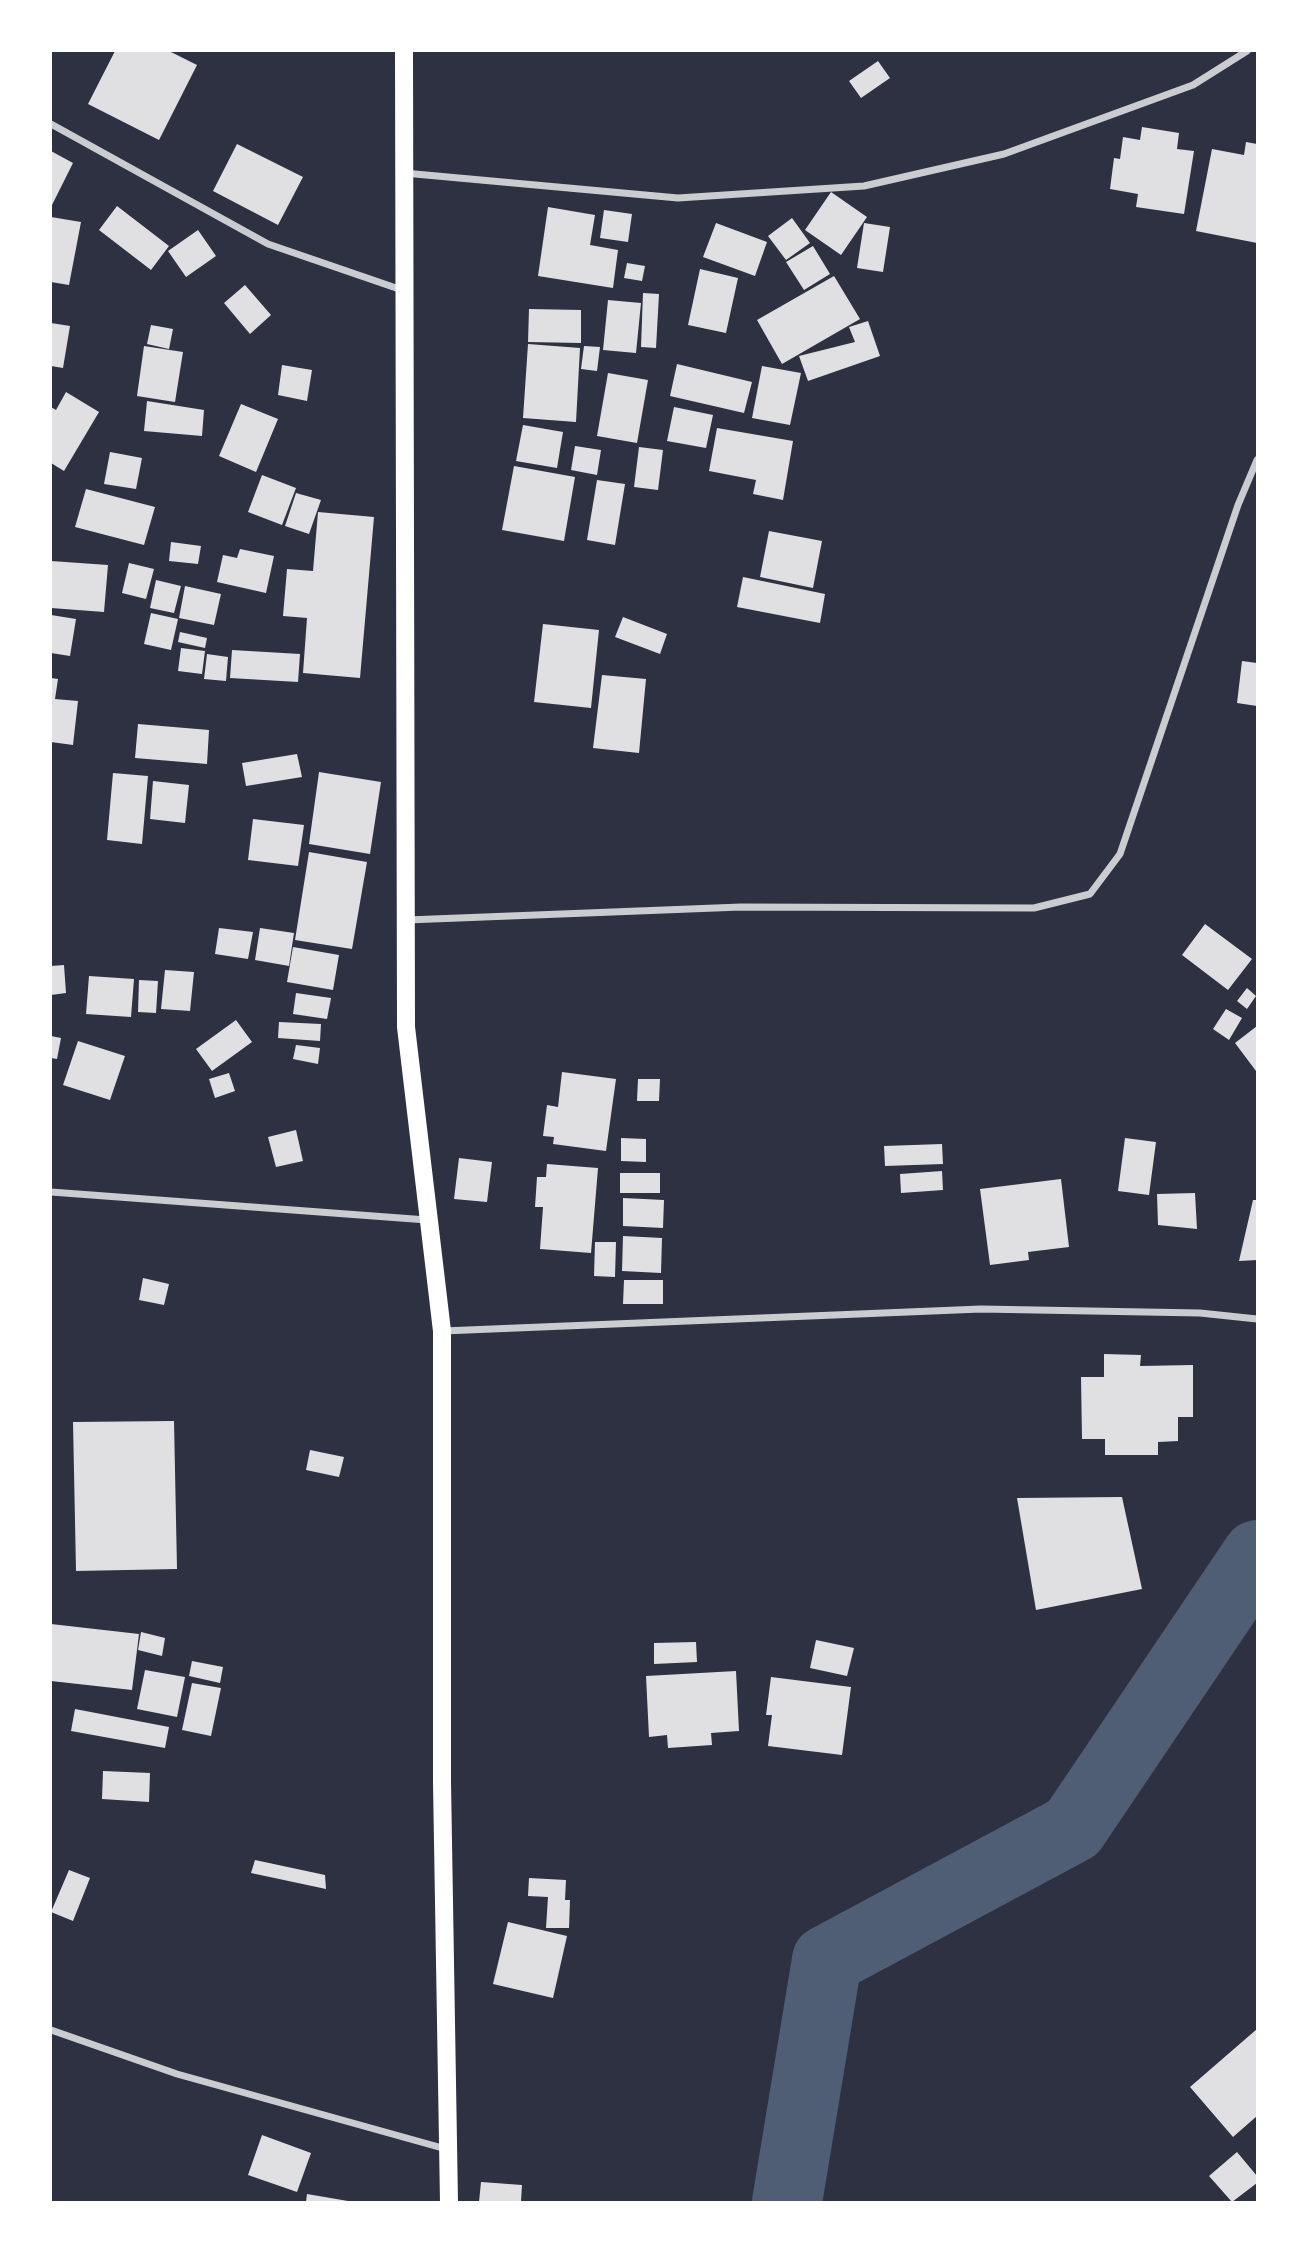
<!DOCTYPE html>
<html>
<head>
<meta charset="utf-8">
<style>
	body { margin:0 }
	#map { position:relative; width:1308px; height:2253px; overflow:hidden; background:#2d3142; font-family:"Nunito Sans",sans-serif }
	canvas { display:block }
	.frame { position:absolute; inset:0; border:52px solid #fff; pointer-events:none }
</style>
</head>
<body>
<div id="map">
<canvas width="1308" height="2253"></canvas>
<div class="frame"></div>
</div>
<script>
const ctx = document.querySelector('canvas').getContext('2d');
ctx.lineJoin = 'round';
function toPath(rows) {
  const path = new Path2D();
  for (const r of rows) {
    path.moveTo(r[0], r[1]);
    for (let i = 2; i < r.length; i += 2) path.lineTo(r[i], r[i + 1]);
  }
  return path;
}
function trace(path, color, width, dash) {
  ctx.strokeStyle = color;
  ctx.lineWidth = width;
  ctx.lineCap = dash ? 'butt' : 'round';
  ctx.setLineDash(dash || []);
  ctx.stroke(path);
}
function fillPath(path, color) {
  ctx.fillStyle = color;
  ctx.fill(path, 'evenodd');
}
trace(toPath([
	[787,2202,827,1960,1073,1828,1257,1555]
]), '#4f5d75', 70);
fillPath(toPath([
	[115,51,169,51,197,65,159,140,88,104],
	[878,61,890,78,861,98,849,81],
	[1142,127,1179,133,1177,149,1194,151,1184,214,1136,207,1138,194,1110,189,1114,158,1120,159,1123,137,1140,140],
	[1246,142,1257,144,1257,243,1196,231,1212,149,1244,155],
	[237,144,303,177,278,225,213,191],
	[51,151,73,163,51,207],
	[831,192,867,217,841,255,805,230],
	[117,206,169,246,151,270,99,230],
	[548,207,595,215,590,245,618,250,613,288,538,276],
	[604,210,632,214,628,242,600,238],
	[51,217,81,222,69,285,51,282],
	[792,218,810,243,786,260,768,236],
	[716,223,767,242,755,276,703,257],
	[864,223,890,227,883,272,857,268],
	[198,230,216,256,186,277,168,251],
	[813,246,830,274,804,290,786,262],
	[627,263,645,266,642,281,624,278],
	[700,269,738,278,726,333,688,325],
	[834,276,860,319,782,364,757,320],
	[245,285,271,315,250,334,224,303],
	[643,293,659,294,656,348,641,347],
	[608,300,641,303,636,353,603,350],
	[529,309,581,310,581,343,528,342],
	[868,321,880,356,808,381,799,356,855,342,849,327],
	[51,323,70,326,63,368,51,366],
	[151,325,173,329,169,349,147,344],
	[528,344,580,348,576,422,523,418],
	[144,346,183,352,175,402,137,396],
	[584,346,600,347,597,371,581,369],
	[677,364,752,382,744,413,670,396],
	[282,365,312,370,307,401,278,395],
	[762,366,801,373,790,425,752,418],
	[608,373,648,380,637,443,597,436],
	[66,392,99,412,64,471,51,463,51,407,56,410],
	[147,401,204,410,202,436,144,431],
	[241,404,278,419,256,472,219,456],
	[674,407,713,415,706,448,667,441],
	[523,425,563,432,557,468,516,461],
	[717,428,793,441,783,500,753,494,756,480,709,471],
	[575,446,601,450,597,475,571,470],
	[639,447,663,450,658,490,634,487],
	[110,452,142,458,136,489,104,484],
	[514,466,575,477,564,541,502,530],
	[262,475,296,488,282,525,248,512],
	[597,480,625,484,615,545,587,540],
	[86,489,155,507,144,545,75,527],
	[296,493,321,500,309,534,285,526],
	[318,512,374,517,360,678,303,673,307,618,283,616,287,569,313,571],
	[769,531,822,541,813,588,760,577],
	[171,542,201,546,198,564,169,561],
	[240,549,274,556,266,593,217,582,223,555,237,558],
	[51,561,108,565,104,612,51,608],
	[129,563,154,569,146,599,122,593],
	[743,577,825,594,820,623,737,607],
	[156,580,181,586,174,613,150,608],
	[185,586,221,594,214,625,179,618],
	[151,613,178,619,171,650,144,644],
	[51,615,76,619,70,656,51,653],
	[623,617,667,634,660,654,615,637],
	[543,624,599,630,591,708,534,702],
	[180,632,207,638,205,648,178,642],
	[181,648,205,651,202,674,178,671],
	[232,650,300,654,298,682,230,678],
	[207,654,228,657,226,681,204,679],
	[1242,661,1257,663,1257,706,1237,703],
	[602,675,646,679,639,753,593,748],
	[51,678,58,679,55,699,78,701,73,745,51,742],
	[138,724,209,730,207,764,135,758],
	[297,754,302,777,246,786,242,763],
	[319,772,381,782,370,854,309,844],
	[113,773,148,776,142,844,107,840],
	[153,781,189,785,185,823,150,819],
	[253,819,304,825,298,866,248,860],
	[309,852,367,862,352,949,295,940],
	[1205,924,1252,959,1228,990,1182,955],
	[219,928,253,932,248,959,215,954],
	[260,928,294,933,289,966,255,960],
	[293,947,339,955,333,990,287,982],
	[64,965,66,993,51,995,51,966],
	[165,970,194,972,190,1011,161,1009],
	[89,976,134,979,131,1017,86,1014],
	[139,980,158,981,156,1013,138,1012],
	[1247,988,1256,996,1247,1009,1237,1001],
	[296,993,331,998,327,1019,293,1014],
	[1226,1009,1242,1018,1229,1040,1213,1029],
	[236,1020,252,1042,212,1071,196,1049],
	[279,1022,321,1024,320,1041,278,1038],
	[1257,1026,1257,1070,1256,1071,1235,1043],
	[51,1036,61,1038,57,1059,51,1058],
	[78,1041,125,1056,110,1100,63,1085],
	[296,1045,320,1048,318,1064,293,1059],
	[562,1072,616,1079,606,1151,553,1144,554,1137,543,1136,547,1105,558,1107],
	[229,1073,235,1091,215,1098,209,1079],
	[638,1079,660,1079,659,1101,637,1101],
	[296,1130,303,1161,276,1167,268,1137],
	[621,1138,646,1139,646,1162,621,1161],
	[1125,1138,1156,1142,1149,1195,1118,1191],
	[942,1144,943,1164,885,1166,884,1146],
	[459,1158,492,1162,487,1202,454,1199],
	[547,1164,598,1168,591,1253,540,1249,543,1207,535,1207,537,1177,546,1177],
	[942,1171,943,1190,901,1193,900,1174],
	[620,1173,660,1173,660,1193,620,1193],
	[1061,1179,1069,1247,1028,1252,1029,1260,990,1265,980,1189],
	[1195,1193,1197,1229,1158,1225,1157,1194],
	[623,1198,664,1200,663,1228,623,1226],
	[1253,1200,1257,1200,1257,1260,1239,1261],
	[623,1236,662,1238,661,1273,622,1271],
	[595,1242,616,1242,615,1277,594,1276],
	[143,1278,169,1284,164,1305,139,1300],
	[624,1280,663,1280,663,1304,623,1304],
	[1104,1354,1141,1355,1140,1366,1193,1365,1193,1417,1178,1417,1178,1441,1158,1442,1158,1455,1105,1455,1105,1439,1082,1439,1081,1377,1104,1377],
	[174,1421,177,1569,76,1571,73,1422],
	[310,1450,344,1457,339,1477,306,1470],
	[1122,1497,1142,1589,1036,1610,1017,1498],
	[51,1624,139,1634,132,1690,51,1681],
	[141,1632,165,1638,162,1656,138,1650],
	[816,1640,854,1648,847,1676,810,1668],
	[696,1642,697,1662,654,1664,654,1643],
	[192,1661,223,1667,220,1683,189,1676],
	[145,1670,185,1677,177,1717,137,1709],
	[736,1671,739,1731,711,1733,712,1745,668,1748,667,1735,649,1737,646,1676],
	[771,1677,851,1687,842,1755,768,1746,772,1715,766,1715],
	[192,1683,221,1688,211,1736,182,1730],
	[75,1709,169,1727,165,1748,71,1731],
	[103,1771,150,1773,149,1802,102,1799],
	[255,1860,325,1875,326,1889,251,1873],
	[69,1870,90,1878,73,1921,51,1912],
	[529,1878,566,1880,565,1900,570,1900,569,1928,546,1928,548,1897,528,1896],
	[508,1922,567,1936,553,1998,493,1984],
	[1257,2029,1257,2116,1233,2137,1190,2087],
	[262,2135,311,2153,297,2192,248,2175],
	[1237,2152,1257,2176,1257,2183,1232,2202,1209,2176],
	[481,2182,522,2185,521,2202,479,2202],
	[307,2194,348,2201,347,2202,306,2202]
]), '#e0e0e3');
trace(toPath([
	[51,124,268,244,402,290],
	[404,173,678,198,864,186,1004,154,1193,85,1247,51],
	[407,920,741,907,1034,908,1090,894,1120,854,1238,505,1257,460],
	[51,1192,427,1220],
	[443,1331,981,1309,1200,1313,1257,1319],
	[51,2030,177,2074,446,2149]
]), '#caccd0', 7);
trace(toPath([
	[404,51,406,1027,442,1331,442,1782,449,2202]
]), '#fff', 18);
</script>
</body>
</html>
